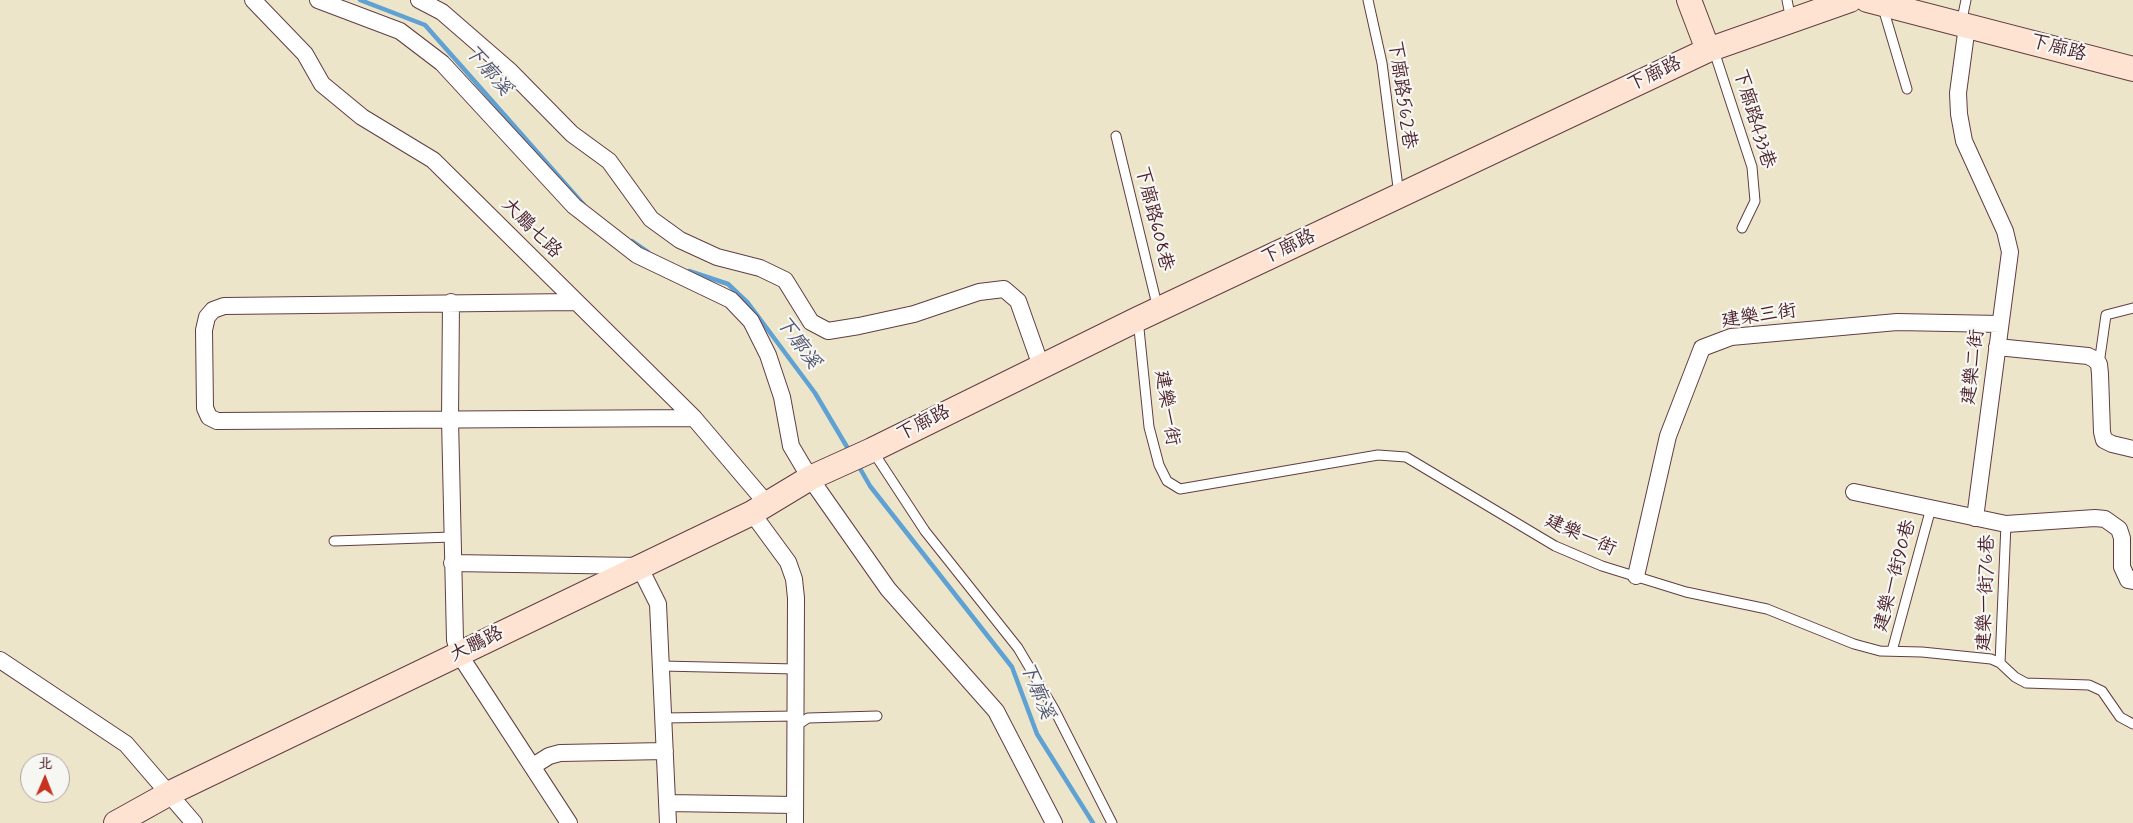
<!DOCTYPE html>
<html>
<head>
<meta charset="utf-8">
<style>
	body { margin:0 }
	#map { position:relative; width:2133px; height:823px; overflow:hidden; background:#ede5c9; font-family:Mynerve,"LXGW WenKai TC",sans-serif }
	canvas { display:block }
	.north { position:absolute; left:20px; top:753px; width:50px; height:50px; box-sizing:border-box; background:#f6f6f2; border:1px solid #b1a0a2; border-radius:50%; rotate:1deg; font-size:14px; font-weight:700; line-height:20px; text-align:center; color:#4a1f2b }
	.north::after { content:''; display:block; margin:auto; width:18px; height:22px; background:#c8321e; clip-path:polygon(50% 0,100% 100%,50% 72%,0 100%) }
</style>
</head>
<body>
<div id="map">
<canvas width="2133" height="823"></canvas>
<div class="north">北</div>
</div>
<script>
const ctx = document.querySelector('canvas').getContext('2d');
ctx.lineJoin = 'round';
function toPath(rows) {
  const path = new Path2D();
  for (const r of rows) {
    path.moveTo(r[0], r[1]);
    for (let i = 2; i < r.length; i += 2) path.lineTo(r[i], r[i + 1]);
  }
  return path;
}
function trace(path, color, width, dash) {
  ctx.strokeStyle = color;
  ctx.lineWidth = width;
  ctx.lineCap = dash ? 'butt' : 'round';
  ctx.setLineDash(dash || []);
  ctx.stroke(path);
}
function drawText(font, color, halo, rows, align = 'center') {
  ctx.font = font + ' Mynerve,"LXGW WenKai TC",sans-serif';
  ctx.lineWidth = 4.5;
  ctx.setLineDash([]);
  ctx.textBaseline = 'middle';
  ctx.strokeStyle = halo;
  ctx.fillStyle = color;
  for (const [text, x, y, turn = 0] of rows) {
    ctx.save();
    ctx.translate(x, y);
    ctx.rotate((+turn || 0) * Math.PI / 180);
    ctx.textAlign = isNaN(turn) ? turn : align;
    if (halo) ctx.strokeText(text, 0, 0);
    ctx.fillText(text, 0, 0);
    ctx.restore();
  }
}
trace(toPath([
	[360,0,425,25,584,205],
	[632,241,648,252],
	[689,271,728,284,748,303,815,393,850,452],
	[858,465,870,486,1012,667,1037,734,1093,823]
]), '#5fa1d3', 4.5);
const lane = toPath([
	[1368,0,1382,63,1399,195],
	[1787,0,1791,20],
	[1883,8,1907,89],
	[1961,24,1966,0],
	[1713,48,1752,167,1755,201,1742,228],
	[1116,136,1158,309],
	[1138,319,1149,427,1159,465,1167,481,1180,489,1378,455,1406,457,1555,546,1602,566,1686,592,1767,609,1854,644,1880,651,1922,652,1991,659,2000,663,2015,677,2026,683,2089,685,2102,691,2120,717,2133,724],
	[2099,364,2106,315,2133,308],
	[872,450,925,531,1018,648,1054,709,1112,823],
	[334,541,452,537],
	[1892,651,1931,508],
	[2000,663,2006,524],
	[661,666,796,669],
	[664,718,796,716],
	[796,726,808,718,877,716]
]);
const street = toPath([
	[253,0,305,54,322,84,362,117,433,160,694,418,768,505],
	[318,0,400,31,442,63,574,206,637,255,731,300,751,321,768,355,782,397,791,446,810,478,888,589,996,711,1054,823],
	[419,0,442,12,510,71,572,134,609,161,651,219,680,240,717,257,760,268,785,280,811,322,828,331,859,326,914,314,979,292,1004,289,1018,301,1041,366],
	[1967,26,1958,93,1959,114,1964,141,2005,231,2010,252,1975,518],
	[451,302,450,419,455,640,459,654,569,823],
	[575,302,224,306,213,310,207,317,204,330,205,408,209,417,217,421,694,418],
	[1997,347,2088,356,2094,359,2099,364,2100,374,2102,432,2104,440,2112,444,2133,449],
	[1854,492,2006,524,2095,518,2105,519,2119,529,2122,538,2122,567,2128,580,2133,581],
	[752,513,788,562,794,579,796,598,795,823],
	[452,563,639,566,658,604,668,823],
	[1636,576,1668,436,1702,348,1731,337,1897,322,2000,324],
	[0,660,126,744,194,823],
	[533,766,549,756,560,753,665,751],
	[667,803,795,805]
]);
const secondary = toPath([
	[1689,0,1708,50],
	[1867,0,2133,69],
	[116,823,170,793,752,513,810,478,872,450,1138,319,1708,50,1850,0]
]);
trace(lane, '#623d43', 11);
trace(street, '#623d43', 18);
trace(secondary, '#623d43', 26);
trace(lane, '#fff', 9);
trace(street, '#fff', 16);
trace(secondary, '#fee3d2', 24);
drawText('19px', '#4a1f2b', '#f6f6f2', [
	["下廍路",2058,49,15],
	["下廍路",1655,75,-25],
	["下廍路562巷",1401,95,82],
	["下廍路433巷",1753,119,73],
	["下廍路608巷",1153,219,76],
	["大鵬七路",531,229,45],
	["下廍路",1289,248,-25],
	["建樂三街",1759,317,-8],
	["建樂二街",1974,367,-83],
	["建樂一街",1166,408,81],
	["下廍路",924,424,-27],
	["建樂一街",1580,536,24],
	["建樂一街90巷",1896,576,-75],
	["建樂一街76巷",1987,593,-88],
	["大鵬路",477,645,-26]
]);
drawText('italic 20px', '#52536e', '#f6f6f2', [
	["下廓溪",487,71,49],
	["下廓溪",797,343,54],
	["下廓溪",1036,691,68]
]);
</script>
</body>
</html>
